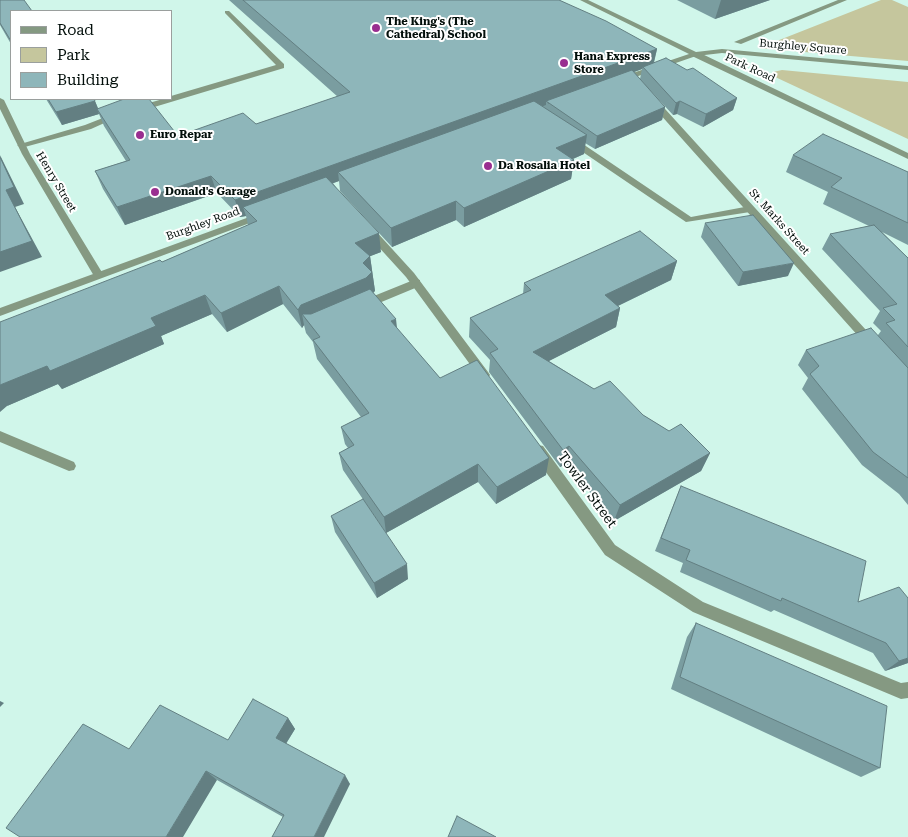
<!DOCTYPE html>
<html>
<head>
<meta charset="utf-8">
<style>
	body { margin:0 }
	#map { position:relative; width:908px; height:837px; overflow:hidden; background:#d0f6ea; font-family:"Roboto Serif",serif }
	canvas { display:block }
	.legend { position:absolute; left:10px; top:10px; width:162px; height:90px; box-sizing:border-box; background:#fff; border:1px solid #9a9f9d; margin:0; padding:6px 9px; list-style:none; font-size:15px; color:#030f0b }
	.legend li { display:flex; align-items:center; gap:10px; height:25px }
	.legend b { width:25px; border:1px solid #9a9f9d }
</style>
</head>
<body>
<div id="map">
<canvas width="908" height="837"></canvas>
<ul class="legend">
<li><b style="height:6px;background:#859982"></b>Road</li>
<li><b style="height:14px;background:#c5c69d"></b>Park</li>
<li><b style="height:14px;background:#8eb6ba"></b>Building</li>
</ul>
</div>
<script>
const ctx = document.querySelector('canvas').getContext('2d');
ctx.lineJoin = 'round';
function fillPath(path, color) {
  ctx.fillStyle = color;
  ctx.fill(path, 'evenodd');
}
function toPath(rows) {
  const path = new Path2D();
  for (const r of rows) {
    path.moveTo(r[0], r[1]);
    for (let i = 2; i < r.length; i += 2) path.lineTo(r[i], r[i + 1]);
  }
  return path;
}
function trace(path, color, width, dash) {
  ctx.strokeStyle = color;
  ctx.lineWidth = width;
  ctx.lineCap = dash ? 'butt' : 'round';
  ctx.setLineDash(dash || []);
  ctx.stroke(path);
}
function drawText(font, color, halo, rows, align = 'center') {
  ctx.font = font + ' "Roboto Serif",serif';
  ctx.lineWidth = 4;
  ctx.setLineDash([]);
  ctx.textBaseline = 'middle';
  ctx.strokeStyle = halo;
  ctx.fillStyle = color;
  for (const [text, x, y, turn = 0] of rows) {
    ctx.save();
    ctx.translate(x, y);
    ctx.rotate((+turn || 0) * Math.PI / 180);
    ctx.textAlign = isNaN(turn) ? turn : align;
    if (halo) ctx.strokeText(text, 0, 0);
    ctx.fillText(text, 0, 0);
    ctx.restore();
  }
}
fillPath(toPath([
	[881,0,892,0,908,7,908,61,759,48],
	[782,70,908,82,908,139,773,76,773,72]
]), '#c5c69d');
fillPath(toPath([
	[225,11,229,11,284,64,284,68,141,111,135,111,135,107,163,99,171,99,171,96,276,65,225,13,225,11],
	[113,114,120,116,91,129,21,148,17,145,85,125,113,114],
	[568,138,574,138,691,217,750,206,755,209,750,212,686,222,568,142,568,138],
	[416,279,420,280,420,286,367,308,363,309,358,305,359,302,416,279],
	[0,431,74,462,76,466,74,470,69,471,0,442,0,431]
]), '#859982');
fillPath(toPath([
	[838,0,847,0,741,44,734,42,838,0],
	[692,52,698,52,908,153,908,159,692,56,692,52],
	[0,98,4,100,30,154,103,274,102,276,94,276,22,154,0,109,0,98],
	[650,99,656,99,876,341,878,344,876,347,868,347,650,103,650,99],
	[369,227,373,228,414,273,488,372,490,375,488,378,480,378,406,277,365,232,365,228,369,227],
	[538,445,543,446,615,545,703,602,901,683,908,682,908,698,901,699,693,612,605,555,533,454,532,450,533,446,538,445]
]), '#859982');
fillPath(toPath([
	[580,0,588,0,696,52,722,49,908,66,908,70,722,53,696,56,621,82,618,82,618,78,689,54,580,0],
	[263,212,266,213,266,217,0,316,0,308,263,212]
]), '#859982');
fillPath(toPath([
	[0,0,11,11,11,44,0,25],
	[229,0,559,0,657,49,654,63,737,98,733,110,703,127,677,114,673,115,640,79,642,69,634,72,665,107,662,120,595,149,585,143,584,154,573,159,574,160,571,179,464,227,456,220,392,247,340,191,339,181,333,183,381,252,370,256,375,291,373,292,397,329,440,378,546,475,496,504,478,482,386,533,343,470,339,453,348,448,345,444,341,427,361,417,317,359,313,342,306,333,304,325,302,328,283,304,227,332,212,314,161,336,164,344,62,389,58,384,7,406,162,262,248,225,246,216,240,217,217,193,125,225,103,189,95,171,126,161,104,126,99,114,62,125,46,99,94,99,98,108,178,136,256,124,338,97],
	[677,0,770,0,715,19],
	[793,155,908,172,908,245,882,232,908,258,908,505,899,494,862,465,802,389,808,378,798,365,806,350,878,335,881,331,873,323,880,311,822,249,830,234,869,226,823,204,828,192,786,172],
	[705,223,788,276,738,286,701,237],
	[677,261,671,280,618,306,620,308,616,327,549,361,594,389,643,415,669,431,710,453,701,471,614,521,566,464,560,467,489,372,490,360,469,337,470,318,523,294,524,283],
	[681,486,858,602,908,663,885,671,873,653,774,610,771,612,680,572,683,563,655,551],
	[331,516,408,579,377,598,335,532],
	[696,623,880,768,861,777,671,689,687,637],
	[288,718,295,729,286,744,350,784,283,817,217,780,129,749,228,740]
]), '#7a9da0');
fillPath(toPath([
	[721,0,770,0,715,19],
	[657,49,653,65,643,67,642,69,549,104,546,101,546,105,344,179,338,172,339,181,250,214,243,207,246,216,240,217,235,200],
	[737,98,733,110,703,127,706,114],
	[95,101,100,114,97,109,99,114,62,125,56,112],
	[680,101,677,114,673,115,676,103],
	[665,107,662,120,595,149,597,136],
	[587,135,584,154,554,167,556,148],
	[0,155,24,204,15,207,42,257,0,272,0,252,6,190],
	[574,160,571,179,464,227,464,208],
	[211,176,217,193,125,225,117,207],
	[456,201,456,220,392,247,391,228],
	[379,233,381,252,358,261,355,243],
	[370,256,375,291,369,297,308,322,302,314,304,325,302,328,298,310,301,305,363,263],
	[677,261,671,280,601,314,605,295],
	[794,263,788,276,738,286,743,272],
	[279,286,283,304,227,332,221,313],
	[205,295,212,314,161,336,164,344,62,389,58,384,7,406,0,412,0,385,151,318],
	[620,308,616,327,531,370,533,352],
	[396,319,398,337,391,321],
	[569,446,566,464,560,467,563,450],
	[710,453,701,471,614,521,620,505],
	[549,458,546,475,496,504,497,487],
	[478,464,478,482,386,533,384,517],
	[407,564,408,579,377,598,374,583],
	[908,658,908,663,885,671,899,661],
	[0,701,4,703,0,707],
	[288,718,295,729,283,748,276,738],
	[206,771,217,780,183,837,166,837],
	[345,775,350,784,324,837,314,837]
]), '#637f82');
const building = toPath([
	[0,0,24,0,32,11,11,11,11,41,0,23,0,0],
	[243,0,559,0,606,21,657,49,235,200,211,176,117,207,95,171,130,160,97,109,124,99,149,99,178,136,243,113,256,124,350,92,243,0],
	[666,58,687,70,693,68,737,98,706,114,680,101,676,103,643,67,666,58],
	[632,70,665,107,597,136,546,101,632,70],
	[48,99,94,99,95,101,56,112,48,99],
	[534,101,587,135,556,148,574,160,464,208,456,201,391,228,338,172,534,101],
	[823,134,908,172,908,223,831,187,842,178,793,155,823,134],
	[0,157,14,187,6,190,32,241,0,252,0,157],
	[326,177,379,233,355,243,370,256,363,263,372,272,366,278,301,305,298,310,279,286,221,313,205,295,151,318,156,326,50,371,47,366,0,385,0,322,160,260,162,262,257,221,243,207,326,177],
	[753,215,794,263,743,272,705,223,753,215],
	[874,225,908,258,908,347,886,323,895,320,883,308,897,304,830,234,874,225],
	[640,231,677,261,605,295,620,308,533,352,594,389,610,381,643,415,669,431,681,424,710,453,620,505,569,446,563,450,490,353,498,349,470,318,531,290,524,283,640,231],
	[370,289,396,319,391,321,440,378,477,360,549,458,497,487,478,464,384,517,339,453,354,445,341,427,369,413,313,340,320,337,302,314,311,314,370,289],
	[871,328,908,368,908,478,873,452,810,374,819,366,806,350,871,328],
	[681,486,866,561,858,602,899,587,908,598,908,658,899,661,886,643,782,598,781,601,686,560,690,550,661,538,681,486],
	[363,499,407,564,374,583,331,516,363,499],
	[696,623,887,706,880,768,680,677,696,623],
	[253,699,288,718,276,738,345,775,314,837,272,837,284,815,206,771,166,837,20,837,6,828,83,724,129,749,160,705,228,740,253,699],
	[457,816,496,837,448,837,457,816]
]);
fillPath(building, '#8eb6ba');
trace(building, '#637f82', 1);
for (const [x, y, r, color] of [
	[376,28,5,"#992e90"],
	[564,63,5,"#992e90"],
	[140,135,5,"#992e90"],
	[488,166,5,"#992e90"],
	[155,192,5,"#992e90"]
]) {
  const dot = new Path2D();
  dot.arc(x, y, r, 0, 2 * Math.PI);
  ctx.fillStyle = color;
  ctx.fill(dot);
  trace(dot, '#fff', 2);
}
drawText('bold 11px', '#030f0b', '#fff', [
	["The King's (The",386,22],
	["Cathedral) School",386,35],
	["Hana Express",574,57],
	["Store",574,70],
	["Euro Repar",150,135],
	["Da Rosalia Hotel",498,166],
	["Donald's Garage",165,192]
], 'left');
drawText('11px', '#030f0b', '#fff', [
	["Burghley Square",803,47,5],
	["Park Road",750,68,25],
	["Henry Street",56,182,59],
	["St. Marks Street",779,222,48],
	["Burghley Road",203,224,-20]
]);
drawText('14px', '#030f0b', '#fff', [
	["Towler Street",587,490,54]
]);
</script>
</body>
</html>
